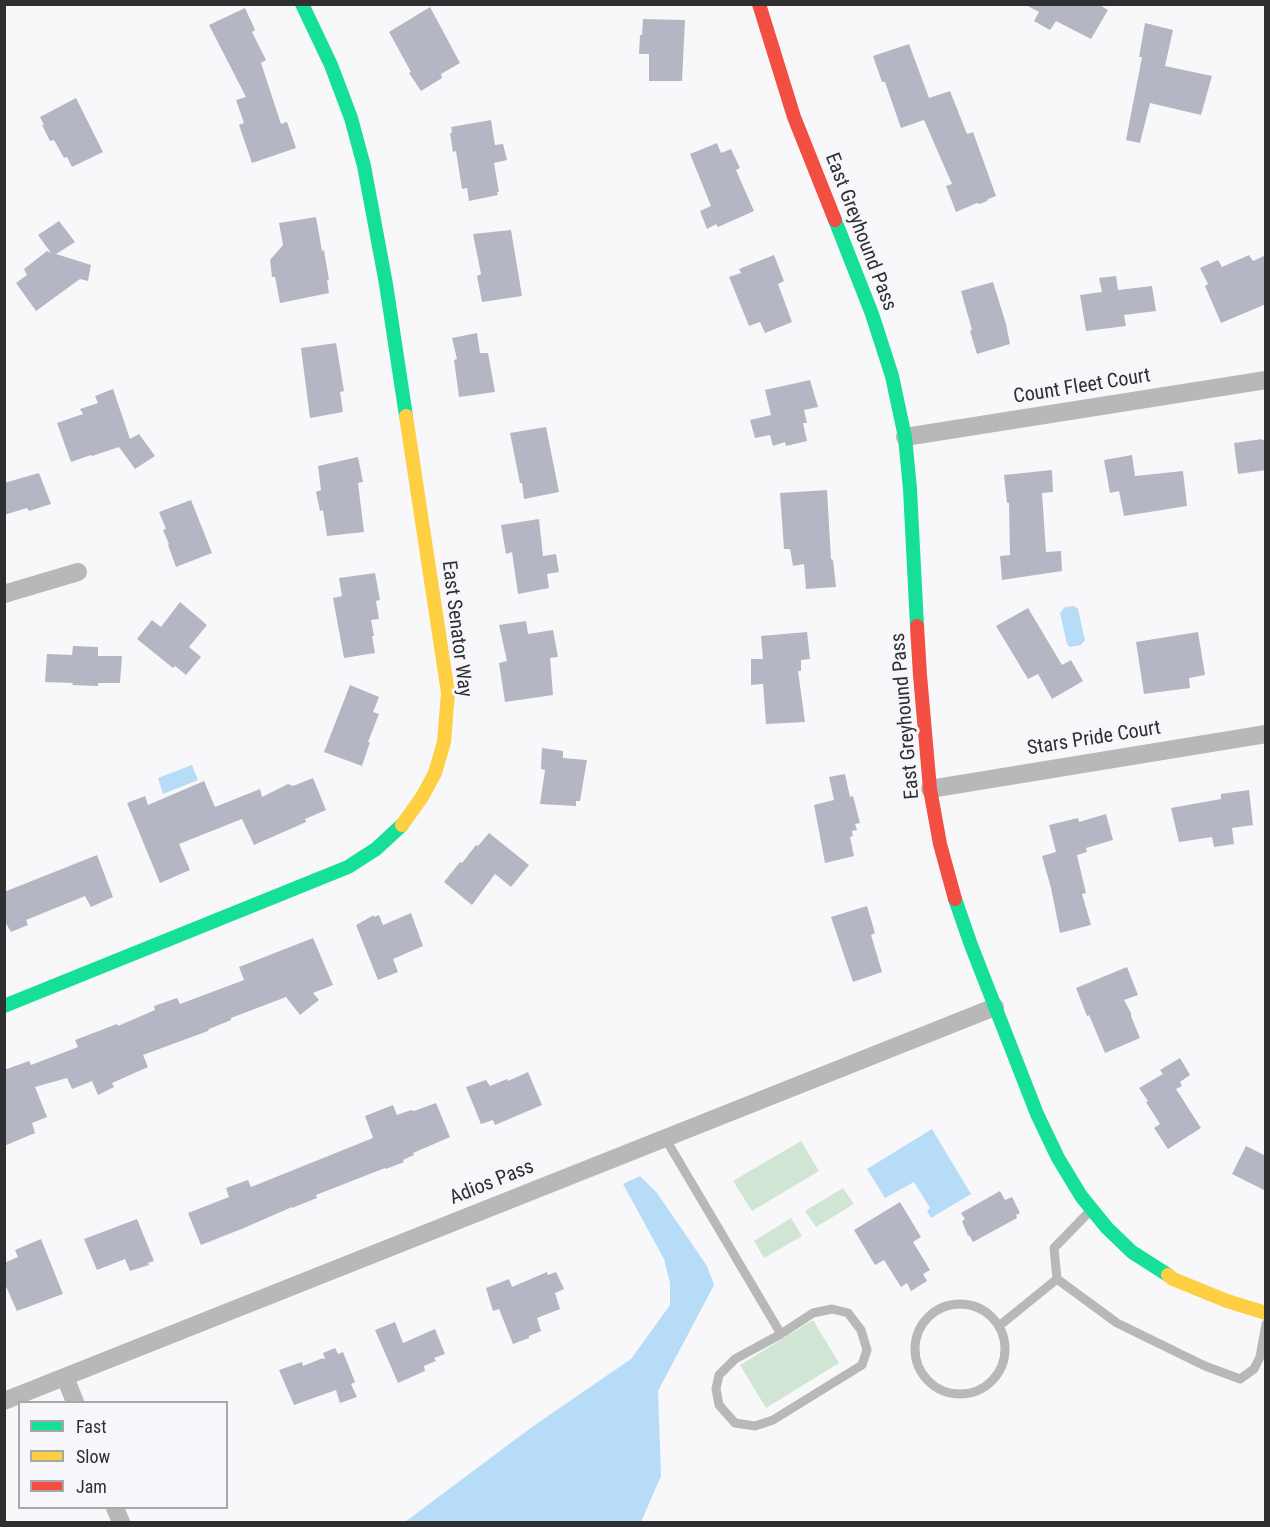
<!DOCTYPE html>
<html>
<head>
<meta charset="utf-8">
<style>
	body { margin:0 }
	#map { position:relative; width:1270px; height:1527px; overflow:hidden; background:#f8f8fa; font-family:"Roboto Condensed",sans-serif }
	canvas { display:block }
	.frame { position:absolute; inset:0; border:6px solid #2e2f30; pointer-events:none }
	.legend { position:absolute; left:18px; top:1401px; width:210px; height:108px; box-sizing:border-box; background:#f7f7fb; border:2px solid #a7a7aa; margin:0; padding:8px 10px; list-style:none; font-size:18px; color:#2e2f30 }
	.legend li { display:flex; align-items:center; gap:12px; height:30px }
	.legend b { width:30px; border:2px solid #a7a7aa }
</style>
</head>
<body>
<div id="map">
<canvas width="1270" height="1527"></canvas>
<div class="frame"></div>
<ul class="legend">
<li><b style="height:8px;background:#16e098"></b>Fast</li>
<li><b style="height:8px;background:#ffcf43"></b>Slow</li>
<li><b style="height:8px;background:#f24e42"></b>Jam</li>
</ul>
</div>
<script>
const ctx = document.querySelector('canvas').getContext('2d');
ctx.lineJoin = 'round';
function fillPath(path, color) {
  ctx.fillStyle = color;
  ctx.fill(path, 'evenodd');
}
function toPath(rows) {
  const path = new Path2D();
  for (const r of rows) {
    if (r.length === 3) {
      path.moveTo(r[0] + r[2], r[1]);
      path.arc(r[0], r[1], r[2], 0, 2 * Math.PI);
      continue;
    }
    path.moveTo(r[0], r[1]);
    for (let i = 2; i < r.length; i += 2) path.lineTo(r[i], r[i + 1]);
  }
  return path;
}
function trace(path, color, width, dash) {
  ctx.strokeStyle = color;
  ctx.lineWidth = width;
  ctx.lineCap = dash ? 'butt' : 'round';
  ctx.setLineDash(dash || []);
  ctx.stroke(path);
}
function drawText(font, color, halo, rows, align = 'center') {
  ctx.font = font + ' "Roboto Condensed",sans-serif';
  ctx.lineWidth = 6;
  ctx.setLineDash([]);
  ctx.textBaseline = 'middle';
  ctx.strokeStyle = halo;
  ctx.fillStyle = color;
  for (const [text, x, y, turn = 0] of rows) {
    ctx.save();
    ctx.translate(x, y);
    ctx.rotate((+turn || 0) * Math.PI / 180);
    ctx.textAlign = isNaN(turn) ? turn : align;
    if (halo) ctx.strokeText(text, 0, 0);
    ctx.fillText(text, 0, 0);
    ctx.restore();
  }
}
fillPath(toPath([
	[801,1141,819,1171,752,1211,733,1181],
	[843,1188,854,1204,816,1227,805,1211],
	[791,1218,802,1236,764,1258,754,1241],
	[813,1320,839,1363,766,1408,740,1365]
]), '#d0e5d4');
fillPath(toPath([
	[1074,606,1078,609,1085,640,1081,645,1070,647,1067,644,1060,613,1065,607],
	[192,765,198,780,163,794,158,778],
	[932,1129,971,1194,931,1218,927,1211,930,1208,914,1182,885,1198,867,1169],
	[640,1176,657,1193,707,1266,714,1285,658,1391,661,1476,641,1522,405,1522,532,1427,631,1359,670,1305,670,1283,664,1259,623,1184]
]), '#b6dcf7');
fillPath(toPath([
	[1024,4,1098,4,1108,10,1091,39,1056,21,1050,30,1034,21,1039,12],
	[430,7,460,63,441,74,442,78,421,91,409,73,411,72,389,32],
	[245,8,255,30,252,32,266,60,261,63,281,124,287,122,296,148,252,163,239,125,244,123,236,100,246,97,209,25],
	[643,19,685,20,682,81,649,81,649,54,639,54,640,35,642,35],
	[1145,23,1173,30,1165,66,1212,76,1201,115,1150,103,1140,143,1126,140,1142,57,1139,57],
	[909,44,929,98,950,91,967,134,973,132,996,196,988,199,987,201,980,204,977,203,956,212,946,186,952,184,924,120,901,128,885,82,882,82,873,56],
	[76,98,103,152,72,167,67,157,64,158,54,140,50,141,42,125,44,125,40,117],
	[491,120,495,145,503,144,507,160,494,163,499,192,497,192,498,195,469,201,467,188,462,189,456,151,453,152,450,133,452,133,451,127],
	[717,143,721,153,731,149,740,168,736,170,754,211,718,227,716,224,707,229,700,211,711,206,690,154],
	[316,217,322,251,324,250,329,280,327,280,329,293,280,303,275,277,272,277,270,260,283,245,279,223],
	[59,221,75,242,56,254,91,265,88,281,80,279,36,311,16,283,27,275,24,269,47,251,51,253,38,235],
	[511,230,522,296,482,302,477,276,481,274,473,234],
	[774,255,784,281,778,284,792,322,765,333,760,322,749,326,729,277,741,273,739,269],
	[1249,255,1253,261,1266,255,1266,304,1221,323,1205,286,1208,284,1200,268,1218,260,1222,267],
	[1116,276,1118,290,1152,286,1156,311,1124,315,1126,326,1086,331,1080,295,1102,292,1099,278],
	[993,282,1006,324,1010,344,977,354,970,331,972,330,961,291],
	[477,333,480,353,488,353,495,392,459,397,454,360,457,359,452,338],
	[336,343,344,391,340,392,343,412,310,418,301,348],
	[810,380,818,407,804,410,807,423,803,423,807,441,786,446,785,442,773,446,770,435,755,438,750,420,771,415,765,390],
	[113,389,130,439,139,434,155,456,135,469,119,447,92,456,91,455,71,462,57,423,83,414,80,409,98,403,95,396],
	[546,427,559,492,524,499,522,483,520,483,510,433],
	[1262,439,1262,440,1266,440,1266,470,1238,474,1234,443],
	[1132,455,1135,476,1183,471,1187,506,1124,516,1119,491,1110,493,1104,460],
	[358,457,363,482,358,483,364,532,327,536,323,510,320,511,316,492,321,490,318,466],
	[1052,470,1053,492,1042,493,1046,552,1061,551,1062,571,1002,580,1000,556,1010,555,1009,503,1007,503,1004,475],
	[39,473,51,504,29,511,27,508,4,515,4,483],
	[827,490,831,559,833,560,836,587,806,589,804,564,793,566,790,549,784,549,780,493],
	[191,500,212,553,176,567,168,545,169,544,163,530,166,529,159,512],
	[539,519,543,556,556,554,559,572,547,574,549,588,518,594,512,552,506,554,501,525],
	[375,573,380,600,376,601,379,619,371,620,374,636,372,636,375,653,344,658,333,598,342,596,339,578],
	[180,602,207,625,189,647,201,657,186,675,175,666,173,668,137,639,152,620,161,627],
	[1028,608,1062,665,1071,660,1083,681,1052,699,1038,674,1028,679,996,626],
	[526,621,528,634,553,630,558,657,550,658,553,695,505,702,499,663,507,661,499,625],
	[807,632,810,659,801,660,801,671,798,671,805,722,766,724,763,684,751,685,751,659,763,659,761,636],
	[1198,632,1205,675,1189,678,1190,688,1144,694,1136,642],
	[73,646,98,647,98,656,122,656,120,683,98,683,98,686,72,685,73,683,45,682,47,654,72,655],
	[350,685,379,697,373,712,379,714,368,742,370,742,362,766,324,752],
	[542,748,563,751,563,758,587,760,580,801,576,801,576,806,540,804,545,770,541,769],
	[845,774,850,797,853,796,860,823,855,824,857,830,852,831,853,836,850,837,854,856,825,863,814,805,834,800,829,777],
	[313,778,326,810,305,819,306,822,254,845,242,819,179,844,190,870,160,883,127,803,145,796,148,805,204,781,215,807,260,789,262,797,288,784,293,786],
	[1249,790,1253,825,1232,828,1234,844,1214,847,1212,837,1179,842,1171,808,1221,799,1221,794],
	[1106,814,1113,840,1086,848,1087,852,1077,855,1086,893,1082,894,1091,925,1060,933,1051,888,1042,856,1056,852,1049,825,1078,818,1079,822],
	[489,833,529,865,511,887,495,874,472,905,444,882,460,862,462,863,476,845,478,846],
	[97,855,113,897,91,907,85,896,26,920,28,925,11,932,4,920,4,892],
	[867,906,875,933,871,935,882,972,853,982,831,917],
	[411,913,423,946,393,959,398,972,378,980,356,925,374,915,374,917,379,915,383,925],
	[313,938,333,985,313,993,319,1000,300,1015,286,997,231,1018,231,1020,209,1029,208,1031,143,1055,148,1067,112,1083,114,1087,98,1095,92,1081,72,1089,67,1078,35,1087,47,1117,32,1123,35,1133,4,1146,4,1070,29,1061,31,1065,78,1047,75,1040,117,1024,118,1026,155,1010,154,1006,177,998,180,1004,244,980,239,967],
	[1127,967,1138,995,1124,1000,1131,1013,1131,1016,1140,1038,1105,1053,1089,1015,1087,1016,1076,988],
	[1180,1058,1190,1075,1180,1082,1182,1086,1176,1089,1201,1128,1168,1149,1154,1128,1160,1124,1146,1102,1148,1101,1139,1088,1163,1074,1160,1070],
	[528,1072,542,1105,495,1125,493,1120,481,1124,466,1087,486,1080,490,1086,507,1079,508,1081],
	[436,1103,450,1137,413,1153,414,1155,403,1160,404,1162,386,1169,385,1168,316,1195,317,1198,292,1208,292,1207,244,1228,201,1245,188,1213,229,1197,226,1188,248,1180,251,1187,373,1138,365,1116,393,1105,397,1115,411,1110,414,1111],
	[1246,1146,1266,1156,1266,1191,1232,1174],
	[1000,1191,1005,1200,1012,1197,1020,1213,1016,1215,1017,1218,973,1242,969,1235,968,1236,962,1221,965,1219,961,1213],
	[900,1202,921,1237,913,1242,930,1270,923,1274,927,1281,911,1291,907,1283,901,1287,884,1260,875,1265,854,1230],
	[137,1219,154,1261,148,1263,149,1265,130,1271,125,1259,97,1270,84,1239],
	[41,1239,63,1294,17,1311,4,1282,4,1263,18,1257,15,1250],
	[547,1272,548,1275,556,1272,564,1289,555,1293,560,1309,537,1318,541,1331,529,1336,529,1338,513,1344,499,1309,493,1311,486,1288,509,1279,512,1287],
	[395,1322,403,1343,435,1329,445,1354,434,1358,436,1361,424,1366,425,1371,398,1383,375,1330],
	[335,1348,338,1354,343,1352,355,1382,351,1384,357,1397,340,1403,336,1390,294,1405,279,1370,302,1362,303,1366,323,1358,323,1359,325,1359,323,1353]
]), '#b5b6c3');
trace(toPath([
	[665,1138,781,1334,735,1359,719,1375,716,1389,719,1405,735,1423,755,1426,773,1420,862,1365,867,1350,861,1330,848,1313,832,1309,813,1313,781,1334],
	[1091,1210,1054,1248,1057,1279,1117,1323,1205,1366,1240,1379,1254,1369,1260,1357,1266,1324],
	[960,1349,45],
	[999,1326,1057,1279]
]), '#b8b8b9', 9);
trace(toPath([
	[905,437,1266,380],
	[4,594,78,572],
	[930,789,1266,734],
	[65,1377,75,1402],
	[4,1401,995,1007],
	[115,1508,121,1522]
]), '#b8b8b9', 18);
trace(toPath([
	[302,4,331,65,351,118,364,166,386,284,406,416],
	[835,220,872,314,892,376,905,437,910,489,917,626],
	[955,899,971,945,1037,1114,1058,1158,1081,1196,1107,1228,1132,1252,1168,1275],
	[4,1006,348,867,376,849,402,825]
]), '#16e098', 14);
trace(toPath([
	[402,825,422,797,435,773,444,742,448,693,406,416],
	[1168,1275,1173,1279,1227,1301,1266,1313]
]), '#ffcf43', 14);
trace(toPath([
	[759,4,794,117,835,220],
	[917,626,920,675,930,789,940,844,955,899]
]), '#f24e42', 14);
drawText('20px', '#2e2f30', '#f7f7fb', [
	["East Greyhound Pass",860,232,69],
	["Count Fleet Court",1082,387,-9],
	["East Senator Way",456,629,83],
	["East Greyhound Pass",906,716,-95],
	["Stars Pride Court",1094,739,-9],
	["Adios Pass",492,1183,-22]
]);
</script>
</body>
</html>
